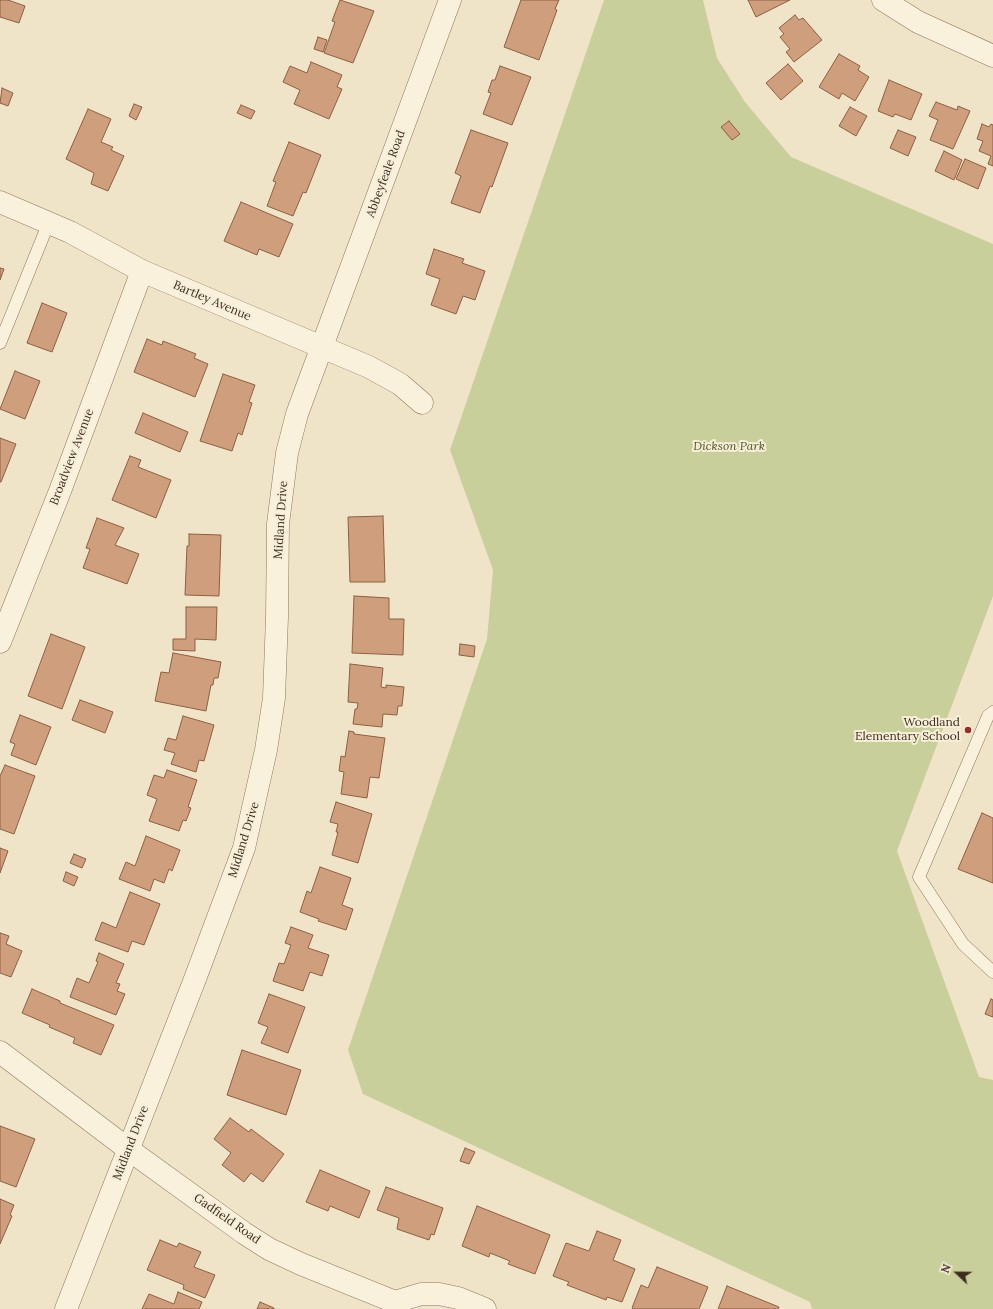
<!DOCTYPE html>
<html>
<head>
<meta charset="utf-8">
<style>
	body { margin:0 }
	#map { position:relative; width:993px; height:1309px; overflow:hidden; background:#f0e4c8; font-family:Lora,serif }
	canvas { display:block }
	.north { position:absolute; left:937px; top:1253px; width:40px; height:40px; -webkit-text-stroke:3px #f7eed8; paint-order:stroke; rotate:292deg; font-size:11px; font-weight:700; line-height:16px; text-align:center; color:#3d2e20 }
	.north::after { content:''; display:block; margin:auto; width:14px; height:18px; background:#3d2e20; clip-path:polygon(50% 0,100% 100%,50% 72%,0 100%) }
</style>
</head>
<body>
<div id="map">
<canvas width="993" height="1309"></canvas>
<div class="north">N</div>
</div>
<script>
const ctx = document.querySelector('canvas').getContext('2d');
ctx.lineJoin = 'round';
function fillPath(path, color) {
  ctx.fillStyle = color;
  ctx.fill(path, 'evenodd');
}
function toPath(rows) {
  const path = new Path2D();
  for (const r of rows) {
    path.moveTo(r[0], r[1]);
    for (let i = 2; i < r.length; i += 2) path.lineTo(r[i], r[i + 1]);
  }
  return path;
}
function trace(path, color, width, dash) {
  ctx.strokeStyle = color;
  ctx.lineWidth = width;
  ctx.lineCap = dash ? 'butt' : 'round';
  ctx.setLineDash(dash || []);
  ctx.stroke(path);
}
function drawText(font, color, halo, rows, align = 'center') {
  ctx.font = font + ' Lora,serif';
  ctx.lineWidth = 4;
  ctx.setLineDash([]);
  ctx.textBaseline = 'middle';
  ctx.strokeStyle = halo;
  ctx.fillStyle = color;
  for (const [text, x, y, turn = 0] of rows) {
    ctx.save();
    ctx.translate(x, y);
    ctx.rotate((+turn || 0) * Math.PI / 180);
    ctx.textAlign = isNaN(turn) ? turn : align;
    if (halo) ctx.strokeText(text, 0, 0);
    ctx.fillText(text, 0, 0);
    ctx.restore();
  }
}
fillPath(toPath([
	[604,0,703,0,717,58,745,102,791,157,993,244,993,596,897,851,979,1077,993,1080,993,1309,812,1309,810,1302,363,1094,348,1050,487,639,493,570,450,450]
]), '#c9cf9b');
const building = toPath([
	[0,0,8,0,25,6,19,23,0,17,0,0],
	[340,0,374,11,353,63,324,53,335,22,332,21,340,0],
	[521,0,559,0,555,9,557,10,539,60,504,47,521,0],
	[748,0,790,0,756,17,748,0],
	[795,15,799,20,803,18,822,40,794,62,786,52,790,49,780,37,784,34,779,28,795,15],
	[318,37,327,40,323,52,314,49,318,37],
	[839,54,860,66,858,70,869,77,855,101,842,93,839,99,819,87,839,54],
	[311,62,342,75,337,87,342,89,329,119,294,104,300,90,283,82,290,66,307,73,311,62],
	[788,64,803,81,781,100,766,83,788,64],
	[500,66,531,77,512,125,483,114,491,93,488,92,492,80,495,80,500,66],
	[889,80,922,94,911,120,895,114,893,117,878,111,889,80],
	[2,88,13,93,8,106,0,103,2,88],
	[936,102,957,110,958,106,970,111,953,149,930,140,938,120,929,116,936,102],
	[134,104,142,107,136,120,129,116,134,104],
	[241,105,255,111,251,119,237,113,241,105],
	[850,107,867,116,856,136,839,126,850,107],
	[88,109,111,119,101,142,113,147,111,150,124,156,108,191,91,184,94,173,66,159,88,109],
	[729,121,740,134,732,140,721,127,729,121],
	[982,124,989,127,991,124,993,125,993,166,988,164,991,156,979,151,983,141,977,139,982,124],
	[471,130,508,143,492,187,490,186,480,213,451,203,461,176,455,173,471,130],
	[898,130,916,137,908,156,890,148,898,130],
	[289,142,321,155,306,193,303,192,293,216,267,206,276,182,273,181,289,142],
	[944,151,962,160,954,180,935,171,944,151],
	[965,159,986,168,978,189,956,179,965,159],
	[241,202,293,224,279,257,259,249,257,255,224,241,241,202],
	[434,249,464,259,462,263,485,271,475,300,463,296,456,314,431,305,440,279,426,274,434,249],
	[0,268,4,269,0,280,0,268],
	[42,303,67,313,52,352,27,343,42,303],
	[147,339,162,345,163,341,196,354,194,358,208,364,195,397,134,372,147,339],
	[15,371,40,381,25,419,0,409,15,371],
	[223,374,255,385,249,402,252,403,242,435,238,433,232,451,200,441,223,374],
	[143,413,188,432,180,452,135,433,143,413],
	[0,438,16,444,1,482,0,482,0,438],
	[130,456,141,460,138,467,171,480,156,518,112,500,130,456],
	[383,516,385,582,350,582,348,517,383,516],
	[97,518,124,528,115,545,139,554,127,584,83,568,90,549,86,548,97,518],
	[189,534,221,535,219,596,185,595,187,546,189,546,189,534],
	[354,596,389,598,389,619,404,619,403,655,352,653,354,596],
	[186,607,217,607,216,640,195,639,195,651,173,650,173,639,186,639,186,607],
	[51,634,85,647,62,709,28,696,51,634],
	[460,644,475,646,474,657,459,655,460,644],
	[173,653,221,662,218,678,214,678,213,685,211,685,206,711,155,701,161,672,169,673,173,653],
	[350,664,383,668,381,687,386,688,386,685,404,687,402,706,398,706,397,715,383,714,382,727,353,724,355,709,357,709,358,703,348,702,350,664],
	[80,700,113,712,105,733,72,720,80,700],
	[20,715,51,727,36,765,11,755,15,744,10,742,20,715],
	[183,716,214,725,204,761,199,760,196,772,171,764,175,753,164,750,168,738,176,740,183,716],
	[349,731,354,732,354,734,385,738,379,778,370,777,367,798,341,794,344,772,339,771,341,756,345,757,349,731],
	[5,765,35,776,14,834,0,829,0,776,5,765],
	[167,770,197,780,188,807,191,808,186,821,183,820,179,831,149,821,157,799,147,795,154,775,164,778,167,770],
	[336,802,372,814,358,863,332,855,338,832,336,832,338,824,330,822,336,802],
	[982,813,993,818,993,883,958,869,982,813],
	[146,836,180,850,172,871,169,869,164,883,154,879,150,891,119,879,126,862,135,866,146,836],
	[0,848,8,851,0,873,0,848],
	[74,854,86,859,82,868,70,863,74,854],
	[320,867,351,878,342,905,353,909,346,930,318,921,319,919,300,912,307,891,311,893,320,867],
	[66,872,78,877,74,886,63,881,66,872],
	[130,892,160,904,144,945,132,941,128,952,95,940,102,922,116,928,130,892],
	[291,927,313,935,308,948,329,955,322,976,310,972,303,991,273,981,279,963,284,964,291,945,285,943,291,927],
	[0,933,9,936,6,944,22,951,11,977,0,973,0,933],
	[99,953,124,964,116,983,120,984,117,991,125,994,116,1015,70,997,77,978,89,983,98,962,96,961,99,953],
	[32,989,60,1001,60,1003,114,1025,101,1055,73,1043,75,1038,49,1027,50,1025,22,1013,32,989],
	[269,994,305,1007,288,1053,261,1043,268,1027,258,1023,269,994],
	[991,999,993,1000,993,1017,985,1014,991,999],
	[242,1050,301,1070,286,1115,227,1095,242,1050],
	[230,1118,249,1132,251,1129,284,1154,263,1182,251,1173,244,1182,222,1165,231,1153,214,1139,230,1118],
	[0,1126,35,1139,16,1187,0,1181,0,1126],
	[465,1148,475,1152,469,1164,460,1161,465,1148],
	[320,1170,370,1191,359,1218,330,1206,328,1211,306,1202,320,1170],
	[386,1187,443,1208,434,1235,431,1234,429,1240,397,1229,399,1218,377,1210,386,1187],
	[0,1199,14,1205,10,1215,12,1216,0,1244,0,1199],
	[477,1206,550,1235,535,1274,508,1264,510,1261,490,1253,489,1257,462,1246,477,1206],
	[597,1231,621,1240,613,1260,635,1269,622,1302,607,1297,606,1300,567,1285,569,1282,553,1276,566,1243,589,1251,597,1231],
	[160,1240,177,1247,179,1243,201,1252,194,1267,215,1275,205,1298,183,1289,184,1285,147,1270,160,1240],
	[657,1267,708,1287,699,1309,636,1309,632,1308,641,1285,648,1288,657,1267],
	[727,1286,779,1307,778,1309,718,1309,727,1286],
	[178,1292,202,1302,199,1309,142,1309,149,1294,174,1304,178,1292],
	[260,1302,274,1308,274,1309,257,1309,260,1302]
]);
fillPath(building, '#cf9f7d');
trace(building, '#8d5f41', 1);
const lane = toPath([
	[0,343,49,222],
	[993,712,988,716,919,877,963,944,993,972]
]);
const street = toPath([
	[883,0,918,22,993,56],
	[0,202,70,232,142,271,369,367,400,384,422,403],
	[0,642,60,491,142,271],
	[0,1052,128,1149,244,1233,269,1249,301,1264,395,1302,421,1294,439,1294,458,1298,485,1309],
	[66,1309,195,979,244,848,266,750,274,698,277,617,278,524,287,453,297,414,450,0]
]);
trace(lane, '#8d765c', 13);
trace(street, '#8d765c', 23);
trace(lane, '#faf1dc', 12);
trace(street, '#faf1dc', 22);
for (const [x, y, r, color] of [
	[968,730,4,"#9e2a2b"]
]) {
  const dot = new Path2D();
  dot.arc(x, y, r, 0, 2 * Math.PI);
  ctx.fillStyle = color;
  ctx.fill(dot);
  trace(dot, '#f7eed8', 1.5);
}
drawText('12px', '#3d2e20', '#f7eed8', [
	["Abbeyfeale Road",386,174,-70],
	["Bartley Avenue",212,301,23],
	["Broadview Avenue",72,457,-69],
	["Midland Drive",281,520,-86],
	["Midland Drive",244,840,-73],
	["Midland Drive",131,1143,-69],
	["Gadfield Road",227,1219,35]
]);
drawText('italic 12px', '#4d5a26', '#f7eed8', [
	["Dickson Park",729,447]
]);
drawText('12px', '#3d2e20', '#f7eed8', [
	["Woodland",960,723],
	["Elementary School",960,737]
], 'right');
</script>
</body>
</html>
